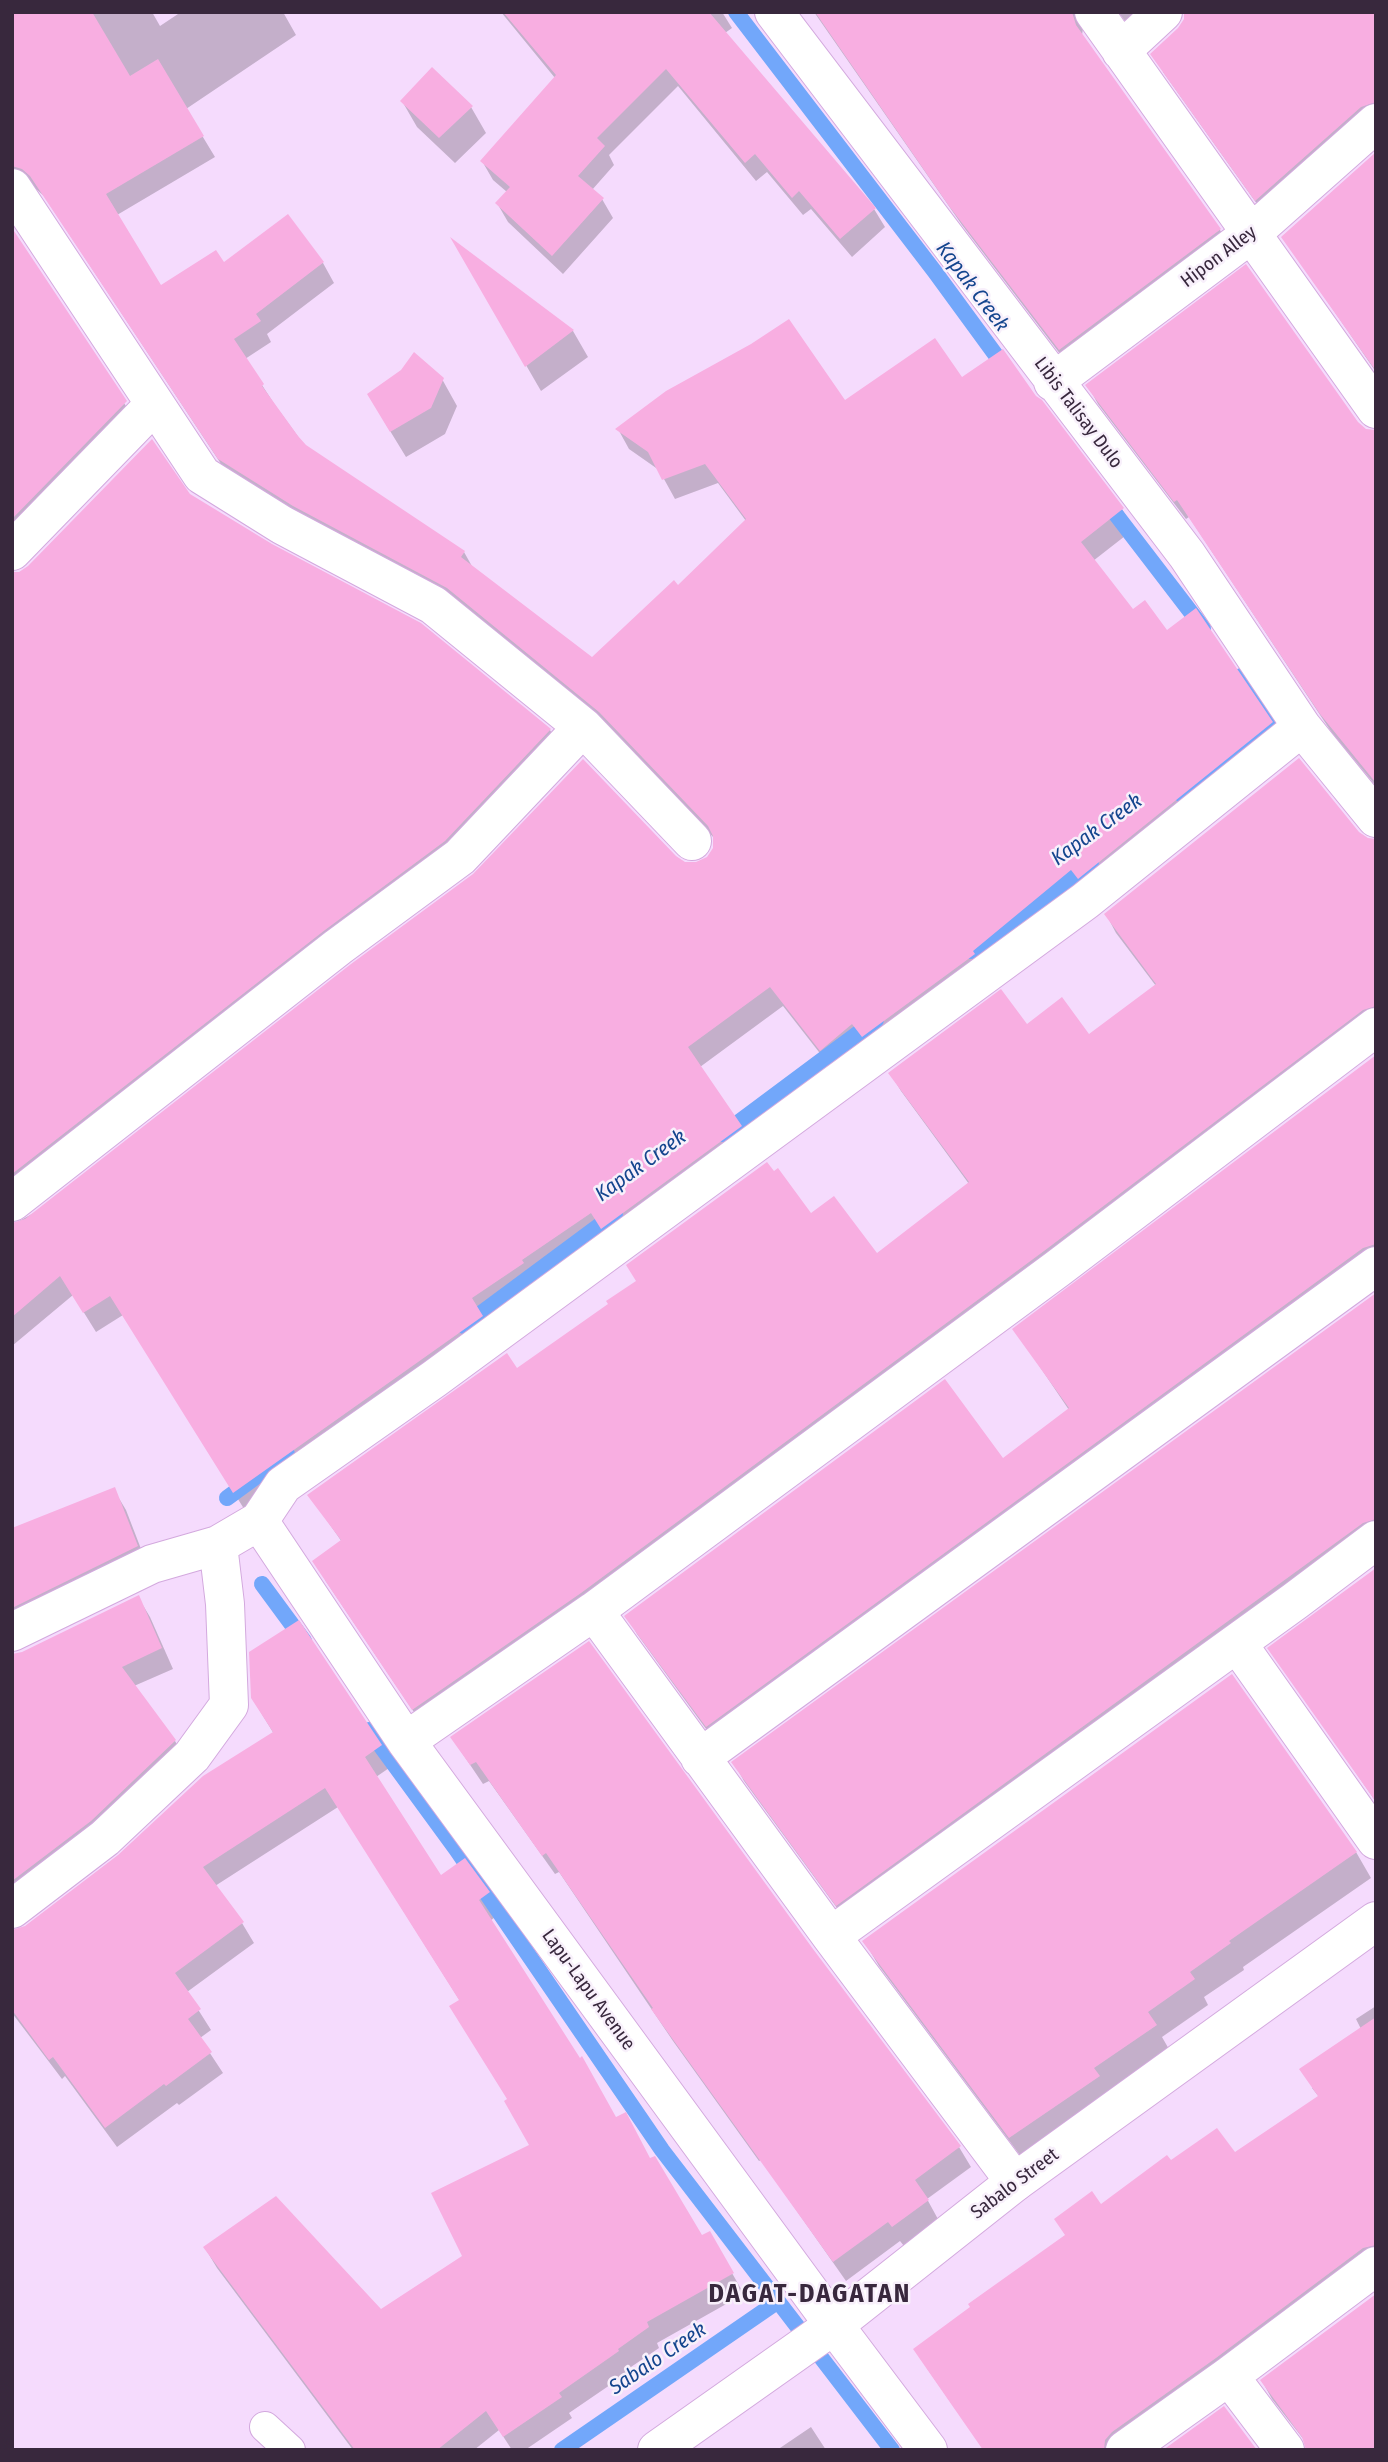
<!DOCTYPE html>
<html>
<head>
<meta charset="utf-8">
<style>
	body { margin:0 }
	#map { position:relative; width:1388px; height:2462px; overflow:hidden; background:#f5dbfd; font-family:"Fira Sans Condensed",sans-serif }
	canvas { display:block }
	.frame { position:absolute; inset:0; border:14px solid #38283d; pointer-events:none }
</style>
</head>
<body>
<div id="map">
<canvas width="1388" height="2462"></canvas>
<div class="frame"></div>
</div>
<script>
const ctx = document.querySelector('canvas').getContext('2d');
ctx.lineJoin = 'round';
function fillPath(path, color) {
  ctx.fillStyle = color;
  ctx.fill(path, 'evenodd');
}
function toPath(rows) {
  const path = new Path2D();
  for (const r of rows) {
    path.moveTo(r[0], r[1]);
    for (let i = 2; i < r.length; i += 2) path.lineTo(r[i], r[i + 1]);
  }
  return path;
}
function trace(path, color, width, dash) {
  ctx.strokeStyle = color;
  ctx.lineWidth = width;
  ctx.lineCap = dash ? 'butt' : 'round';
  ctx.setLineDash(dash || []);
  ctx.stroke(path);
}
function drawText(font, color, halo, rows, align = 'center') {
  ctx.font = font + ' "Fira Sans Condensed",sans-serif';
  ctx.lineWidth = 5;
  ctx.setLineDash([]);
  ctx.textBaseline = 'middle';
  ctx.strokeStyle = halo;
  ctx.fillStyle = color;
  for (const [text, x, y, turn = 0] of rows) {
    ctx.save();
    ctx.translate(x, y);
    ctx.rotate((+turn || 0) * Math.PI / 180);
    ctx.textAlign = isNaN(turn) ? turn : align;
    if (halo) ctx.strokeText(text, 0, 0);
    ctx.fillText(text, 0, 0);
    ctx.restore();
  }
}
fillPath(toPath([
	[12,12,152,12,160,26,181,12,283,12,296,35,186,109,215,157,117,215,160,287,223,265,287,216,323,263,334,283,267,334,271,342,245,359,275,405,305,446,464,552,473,568,592,660,678,587,746,521,718,483,675,499,659,470,629,449,618,429,844,402,961,379,1035,397,1122,509,1134,529,1093,561,1132,611,1166,632,1271,723,1283,744,833,1070,783,1006,700,1067,752,1147,604,1232,533,1281,534,1284,483,1319,493,1337,246,1512,123,1315,96,1332,73,1295,12,1346,12,1225,676,858,686,864,697,864,708,859,714,848,715,839,612,732,231,479,44,196,36,189,24,186,12,189],
	[501,12,722,12,732,28,725,33,874,209,885,227,852,257,811,209,803,215,767,172,756,181,678,86,609,155,614,165,592,190,602,199,613,218,563,274,508,222,497,203,507,192,493,180,482,161,555,78],
	[814,12,1092,12,1084,22,1082,35,1220,230,1230,248,1070,367,962,225],
	[1118,12,1162,12,1136,35],
	[1376,12,1376,123,1267,218,1163,72,1179,29,1185,20],
	[402,101,471,107,486,133,455,163,417,127],
	[1376,155,1376,372,1283,237],
	[12,231,137,423,12,551],
	[456,244,573,331,588,357,541,391],
	[442,379,457,406,445,434,406,457,384,421],
	[1088,386,1357,423,1366,430,1376,432,1376,786,1332,733,1189,517,1186,519,1098,404],
	[189,495,550,730,561,750,12,1203,12,574,19,574],
	[1358,833,1367,840,1376,841,1376,1027,424,1727,325,1580,342,1542,309,1495,516,1371,811,1215,876,1255,969,1184,901,1091,890,1073,1027,1026,1089,1036,1156,986,1116,933,1106,914],
	[1376,1057,1376,1266,717,1744,637,1634,627,1616,1003,1460,1069,1410,1015,1330],
	[1376,1295,1376,1540,848,1923,744,1781,734,1763],
	[114,1490,126,1510,148,1567,12,1634,12,1530],
	[1376,1570,1376,1802,1270,1648],
	[138,1597,150,1617,173,1669,134,1686,175,1741,187,1762,12,1910,12,1655,22,1653],
	[252,1698,381,1746,392,1766,376,1777,440,1877,464,1860,488,1893,500,1913,490,1921,616,2120,650,2160,702,2237,709,2233,744,2294,657,2343,659,2348,628,2369,629,2372,569,2413,572,2418,525,2450,512,2450,499,2430,474,2450,353,2450,217,2268,205,2248,381,2311,464,2257,531,2146,460,2001,338,1807,215,1886,242,1923,254,1943,187,1992,211,2030,200,2038,223,2073,179,2105,177,2103,117,2147,65,2076,62,2079,12,2013,12,1932,26,1928,274,1734],
	[452,1738,812,1950,959,2147,971,2167,927,2199,939,2221,904,2246,900,2241,846,2281,761,2160,759,2161,673,2041,559,1872,555,1874,489,1781,483,1784],
	[1356,1852,1371,1878,1243,1967,1244,1970,1204,1997,1208,2005,1162,2037,1170,2051,1025,2162,879,1966,864,1941],
	[1376,2006,1376,2266,1123,2450,984,2450,926,2367,1066,2236,1056,2219,1101,2206,1171,2163,1234,2154,1319,2097,1312,2088,1361,2029,1356,2019],
	[1376,2296,1308,2445,1272,2399,1262,2381],
	[811,2427,826,2450,777,2450]
]), '#0003');
trace(toPath([
	[736,12,935,272,1006,369],
	[1104,499,1203,628],
	[1182,795,1271,727,1271,716,1241,676],
	[971,951,1091,863],
	[723,1134,876,1020],
	[464,1326,615,1214],
	[227,1498,287,1454],
	[262,1584,304,1641],
	[369,1730,456,1849,662,2150,892,2450],
	[562,2450,777,2302]
]), '#72a7fa', 16);
fillPath(toPath([
	[12,12,92,12,130,76,158,59,204,136,106,194,161,285,216,250,224,262,288,214,324,262,256,314,261,321,234,339,264,384,262,386,298,436,306,445,465,551,461,557,592,657,674,580,678,585,746,519,705,464,662,480,648,452,615,429,666,391,751,344,789,319,845,400,935,338,962,377,1003,349,1036,396,1042,400,1124,508,1081,542,1133,609,1145,600,1167,630,1196,608,1273,722,1078,879,1071,870,973,951,975,954,862,1037,852,1024,820,1051,770,987,688,1047,742,1126,601,1229,591,1213,522,1260,524,1263,472,1298,483,1316,233,1493,110,1296,83,1313,60,1276,12,1317,12,1223,25,1219,351,964,473,874,583,759,676,856,685,862,696,862,707,857,713,848,713,836,708,826,599,712,447,588,293,506,218,459,30,176,22,169,12,166],
	[503,12,709,12,876,208,840,239,799,191,792,198,755,154,745,163,666,69,597,138,605,146,578,176,604,198,552,256,495,203,510,187,480,161,556,75],
	[815,12,1072,12,1076,25,1221,229,1059,350,949,206],
	[1184,12,1376,12,1376,102,1361,107,1255,201,1150,54,1178,28,1184,19],
	[432,67,473,106,439,138,400,101],
	[1376,152,1376,371,1281,237],
	[12,228,127,401,12,519],
	[450,237,574,330,525,367],
	[1246,264,1358,422,1366,429,1376,430,1376,783,1320,714,1177,500,1174,502,1085,385],
	[414,352,444,378,431,408,390,432,367,394,401,370],
	[152,439,190,494,272,544,421,623,551,729,445,841,325,930,12,1174,12,572,19,572,28,566],
	[1299,758,1359,832,1368,838,1376,839,1376,1006,1363,1010,1044,1251,581,1593,412,1710,312,1561,341,1540,307,1495,507,1353,517,1368,608,1304,606,1301,636,1281,626,1265,767,1162,774,1171,778,1168,811,1213,834,1196,877,1253,969,1182,888,1073,1001,989,1027,1024,1062,997,1089,1034,1156,984,1104,914],
	[1376,1055,1376,1244,1363,1248,706,1727,624,1616,945,1379,1003,1458,1069,1408,1012,1329],
	[1376,1293,1376,1519,1363,1523,836,1906,731,1762],
	[115,1487,138,1546,12,1608,12,1528],
	[1376,1568,1376,1802,1267,1648],
	[139,1595,162,1648,122,1667,176,1740,91,1821,12,1881,12,1654,22,1652],
	[299,1620,382,1745,365,1757,441,1875,465,1858,490,1892,479,1900,580,2058,582,2056,616,2117,626,2112,650,2158,655,2156,702,2235,710,2231,734,2273,647,2322,649,2327,618,2349,619,2351,559,2393,562,2397,503,2437,486,2411,437,2450,355,2450,203,2247,276,2196,381,2309,462,2256,431,2193,529,2145,504,2101,507,2099,449,2006,459,2000,325,1788,203,1867,244,1922,175,1973,201,2009,188,2019,212,2052,166,2086,164,2084,105,2128,53,2057,49,2060,12,2010,12,1930,25,1926,118,1855,203,1776,273,1732,251,1698,249,1652],
	[589,1641,813,1949,961,2146,915,2180,929,2200,892,2227,888,2222,833,2262,651,2009,653,2008,546,1853,542,1856,476,1762,470,1765,450,1737],
	[1232,1674,1357,1852,1229,1941,1231,1943,1190,1972,1195,1979,1148,2012,1157,2025,1094,2068,1100,2076,1009,2138,862,1941],
	[1376,2017,1376,2245,1363,2248,1216,2358,1112,2432,1105,2440,1104,2450,983,2450,913,2349,970,2307,968,2304,1065,2235,1054,2219,1092,2191,1101,2204,1167,2155,1171,2160,1217,2128,1235,2152,1318,2096,1299,2069],
	[1376,2294,1376,2450,1306,2450,1302,2437,1260,2380],
	[1224,2406,1257,2450,1163,2450]
]), '#f8aee1');
const service = toPath([
	[265,2427,290,2450]
]);
const minor = toPath([
	[774,12,1187,555,1302,727,1376,818],
	[1094,12,1376,409],
	[1121,51,1163,12],
	[12,188,202,475,282,525,433,605,583,727,692,841],
	[1053,382,1252,233,1376,123],
	[12,551,155,404],
	[12,1202,338,947,460,857,583,727],
	[259,1521,406,1741,834,2325],
	[594,1611,831,1936,1015,2182],
	[12,1632,152,1564,218,1545,259,1521,283,1485,434,1379,1085,901,1302,727],
	[1237,1643,1376,1840],
	[406,1741,594,1611,1057,1269,1376,1027],
	[700,1758,1376,1266],
	[12,1909,105,1838,192,1756,229,1705,225,1604,218,1545],
	[831,1936,1295,1601,1376,1540],
	[1229,2376,1285,2450],
	[1125,2450,1229,2376,1376,2266]
]);
const tertiary = toPath([
	[834,2325,928,2450],
	[657,2450,834,2325,1015,2182,1376,1921]
]);
trace(service, '#d3a9de', 32);
trace(minor, '#d3a9de', 40);
trace(tertiary, '#d3a9de', 40);
trace(service, '#fff', 30);
trace(minor, '#fff', 38);
trace(tertiary, '#fff', 38);
drawText('19px', '#38283d', '#f8f0fb', [
	["Hipon Alley",1219,257,-37],
	["Libis Talisay Dulo",1078,413,53],
	["Lapu-Lapu Avenue",588,1990,54],
	["Sabalo Street",1015,2184,-37]
]);
drawText('italic 21px', '#14458e', '#f8f0fb', [
	["Kapak Creek",972,287,53],
	["Kapak Creek",1097,830,-36],
	["Kapak Creek",641,1166,-36],
	["Sabalo Creek",658,2359,-34]
]);
ctx.letterSpacing = '2px';
drawText('bold 26px', '#38283d', '#f8f0fb', [
	["DAGAT-DAGATAN",810,2295]
]);
ctx.letterSpacing = '0px';
</script>
</body>
</html>
